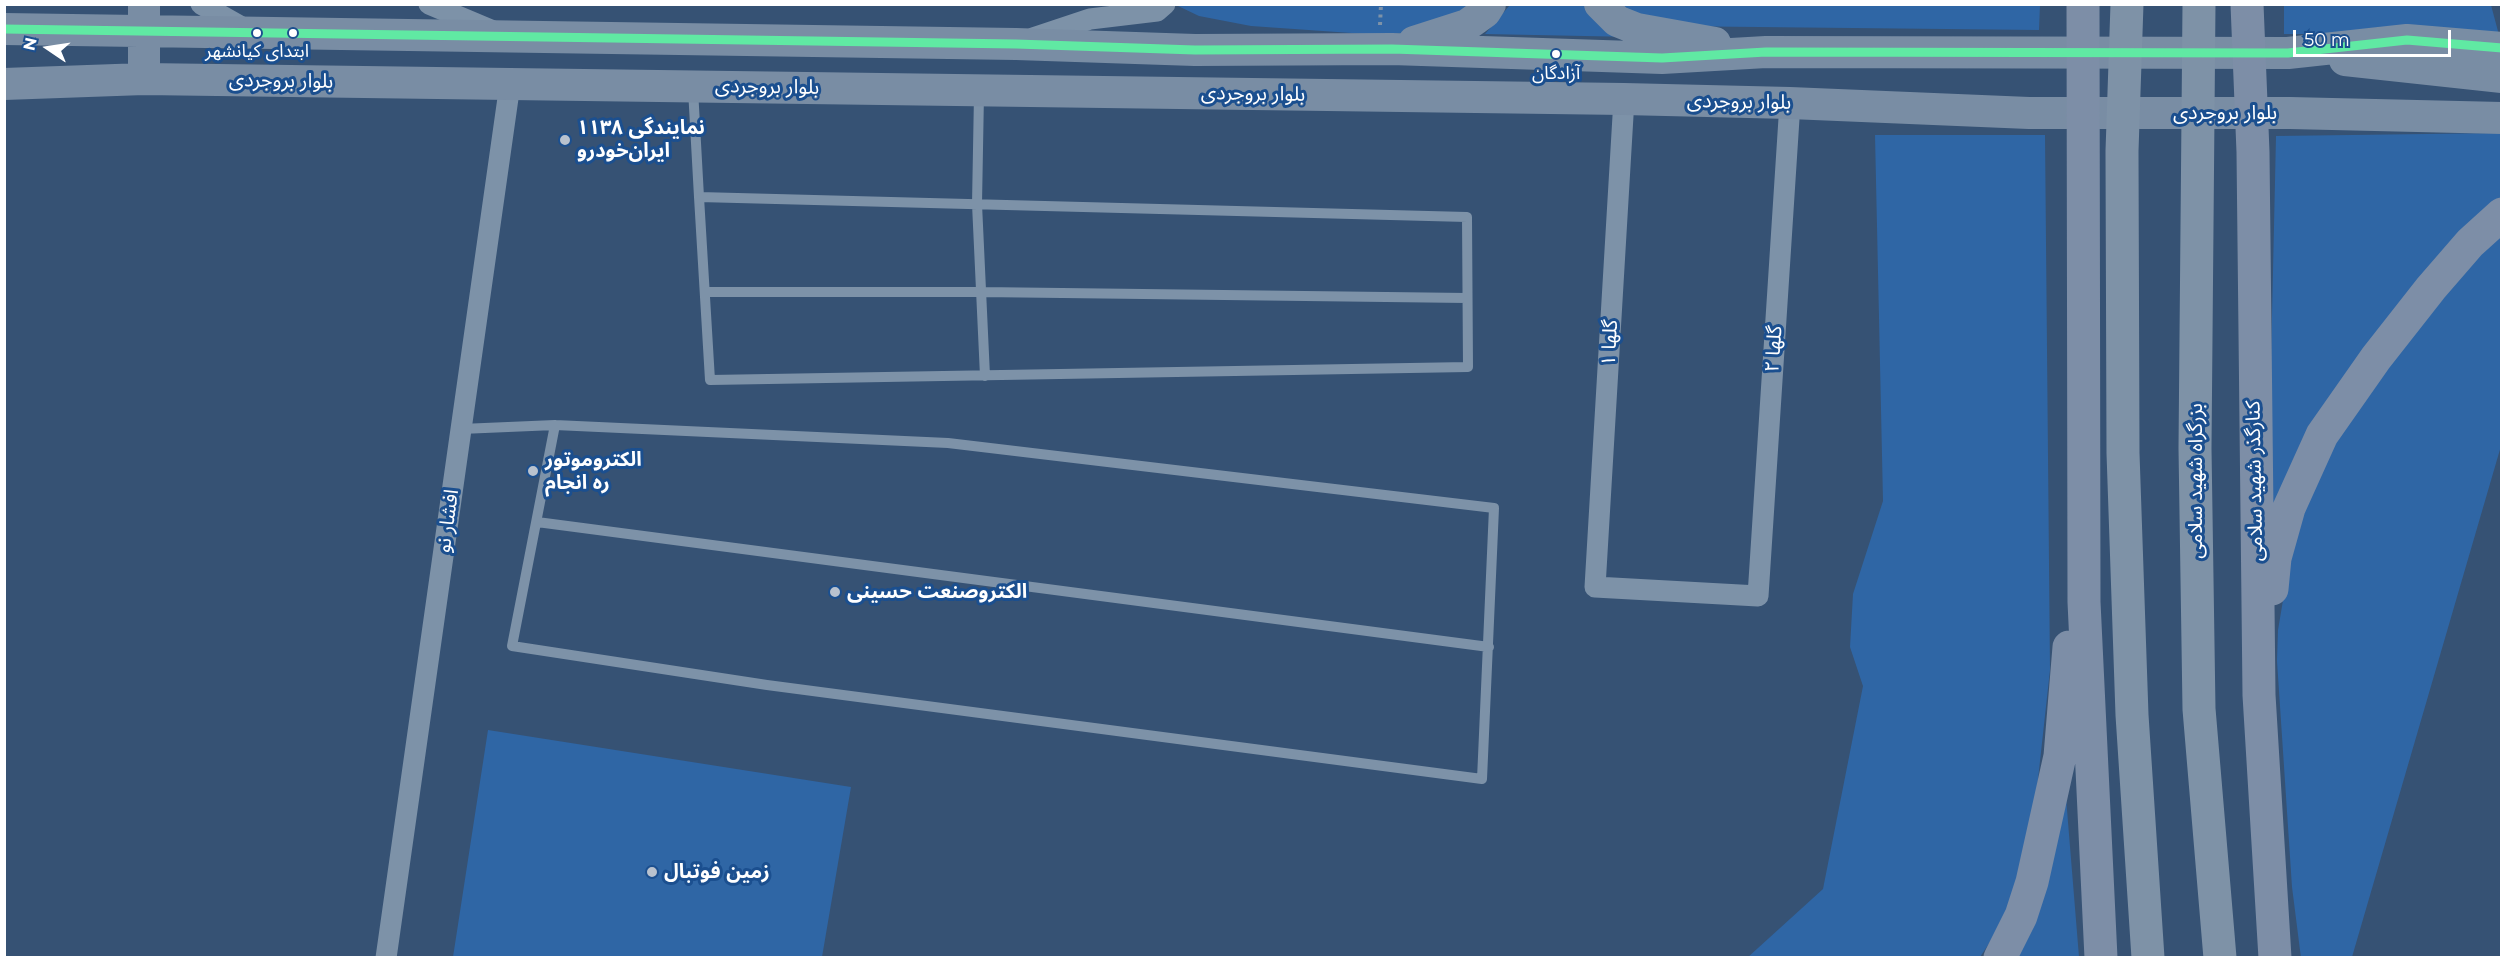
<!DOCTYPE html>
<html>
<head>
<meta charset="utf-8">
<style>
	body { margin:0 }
	#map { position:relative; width:2506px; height:962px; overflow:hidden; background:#365274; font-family:Montserrat,sans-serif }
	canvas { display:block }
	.frame { position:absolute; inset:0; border:6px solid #fff; pointer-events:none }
	.north { position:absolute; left:18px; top:18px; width:60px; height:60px; -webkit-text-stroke:4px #1b4f8f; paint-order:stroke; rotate:283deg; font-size:16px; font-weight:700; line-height:24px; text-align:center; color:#fff }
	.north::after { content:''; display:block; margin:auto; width:21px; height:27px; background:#fff; clip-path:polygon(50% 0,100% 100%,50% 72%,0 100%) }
	.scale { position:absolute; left:2293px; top:30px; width:158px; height:27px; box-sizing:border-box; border:3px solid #fff; border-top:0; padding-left:8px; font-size:18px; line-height:21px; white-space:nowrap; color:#fff; -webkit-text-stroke:4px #1b4f8f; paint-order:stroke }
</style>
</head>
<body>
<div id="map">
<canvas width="2506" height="962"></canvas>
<div class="frame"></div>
<div class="north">N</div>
<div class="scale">50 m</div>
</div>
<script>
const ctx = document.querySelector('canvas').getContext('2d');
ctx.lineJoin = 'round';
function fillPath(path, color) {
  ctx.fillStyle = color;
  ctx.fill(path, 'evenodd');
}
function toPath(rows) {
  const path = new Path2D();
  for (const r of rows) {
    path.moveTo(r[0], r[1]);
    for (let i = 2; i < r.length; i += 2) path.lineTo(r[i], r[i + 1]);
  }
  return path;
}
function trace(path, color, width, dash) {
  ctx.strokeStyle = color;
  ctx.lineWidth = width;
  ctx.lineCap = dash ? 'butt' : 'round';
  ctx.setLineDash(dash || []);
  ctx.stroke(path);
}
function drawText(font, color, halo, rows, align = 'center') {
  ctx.font = font + ' Montserrat,"Noto Sans Arabic",sans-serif';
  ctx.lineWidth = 6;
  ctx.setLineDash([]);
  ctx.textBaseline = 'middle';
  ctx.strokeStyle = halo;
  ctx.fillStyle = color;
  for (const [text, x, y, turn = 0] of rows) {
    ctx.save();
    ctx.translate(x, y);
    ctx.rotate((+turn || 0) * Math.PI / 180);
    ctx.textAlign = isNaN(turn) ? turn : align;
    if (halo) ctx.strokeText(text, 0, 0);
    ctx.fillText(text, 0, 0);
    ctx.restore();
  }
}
fillPath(toPath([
	[1586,4,1634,37,1485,34,1510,5],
	[1176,5,1477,5,1431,31,1380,35,1251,26,1199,16],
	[1618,5,2040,5,2039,30,1664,26],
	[2284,5,2491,5,2499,35,2284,34],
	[2501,133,2501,201,2272,532,2269,451,2276,136],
	[1875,135,2045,135,2050,670,2031,843,2002,924,1980,957,1747,958,1823,889,1863,686,1850,647,1853,594,1883,501],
	[2501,227,2501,446,2352,957,2301,958,2292,887,2277,661,2278,630,2295,529,2338,428],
	[488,730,851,787,822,957,453,957],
	[2064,773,2079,957,2013,958]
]), '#2f66a5');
trace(toPath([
	[1380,25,1381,4]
]), '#7d92a8', 4, [3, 4.5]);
trace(toPath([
	[693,89,699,197,710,380,1468,367,1467,217,699,197],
	[979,94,977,204,985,376],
	[705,292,981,292,1467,298],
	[461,429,555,425,948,443,1494,508,1482,779,767,685,512,646,555,425],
	[537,522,1489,647]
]), '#7d92a8', 10);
trace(toPath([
	[201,4,245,29],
	[429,4,493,31],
	[1033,38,1090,19,1157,11,1165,4],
	[1624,99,1595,587,1758,596,1790,103],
	[386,958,510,84]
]), '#7d92a8', 21);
trace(toPath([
	[1600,4,1617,21,1637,29,1715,43],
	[4,29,1016,44,1195,50,1392,49,1662,58,1766,52,2288,53,2407,40,2502,48],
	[1414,42,1467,25,1485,12,1490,4],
	[2345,60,2502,77],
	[144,79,144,4],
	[4,84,144,79,510,84,1624,99,1790,103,2029,113,2290,113,2502,118]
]), '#798da4', 32);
trace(toPath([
	[2083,4,2084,602,2101,958],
	[2247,4,2253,152,2259,695,2275,958],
	[2272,589,2275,558,2289,508,2322,435,2376,358,2431,288,2470,243,2502,214],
	[2000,958,2021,916,2032,882,2060,756,2069,647]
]), '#7d8ea7', 33);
trace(toPath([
	[2127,4,2122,151,2123,453,2132,715,2148,958],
	[2199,4,2195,448,2199,709,2220,958]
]), '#7e92a7', 33);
trace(toPath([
	[4,29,1016,44,1195,50,1392,49,1662,58,1766,52,2288,53,2407,40,2502,48]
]), '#60e9a3', 9);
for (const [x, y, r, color] of [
	[257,33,5,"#fff"],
	[293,33,5,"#fff"],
	[1556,54,5,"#fff"],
	[565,140,6,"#b9c2ce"],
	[533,471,6,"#b9c2ce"],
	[835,592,6,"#b9c2ce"],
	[652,872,6,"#b9c2ce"]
]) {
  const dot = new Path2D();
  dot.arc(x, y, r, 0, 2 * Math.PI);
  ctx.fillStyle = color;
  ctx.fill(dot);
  trace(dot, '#1b4f8f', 2);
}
drawText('18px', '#fff', '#1b4f8f', [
	["ابتدای کیانشهر",257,52],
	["آزادگان",1556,74]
]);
drawText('20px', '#fff', '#1b4f8f', [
	["بلوار بروجردی",281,81,1],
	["بلوار بروجردی",767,87,1],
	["بلوار بروجردی",1253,94,1],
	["بلوار بروجردی",1739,102,1],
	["بلوار بروجردی",2225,113],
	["گلها ۱",1610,343,-87],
	["گلها ۲",1774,349,-86],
	["بزرگراه شهید سلامی",2196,481,-90],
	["کنارگذر شهید سلامی",2255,481,-91],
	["افشار نو",448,521,-82]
]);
drawText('bold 20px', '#fff', '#1b4f8f', [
	["نمایندگی ۱۱۳۸",577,128],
	["ایران‌خودرو",577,151],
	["الکتروموتور",545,460],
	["ره انجام",545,483],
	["الکتروصنعت حسینی",847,592],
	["زمین فوتبال",664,872]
], 'left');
</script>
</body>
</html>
